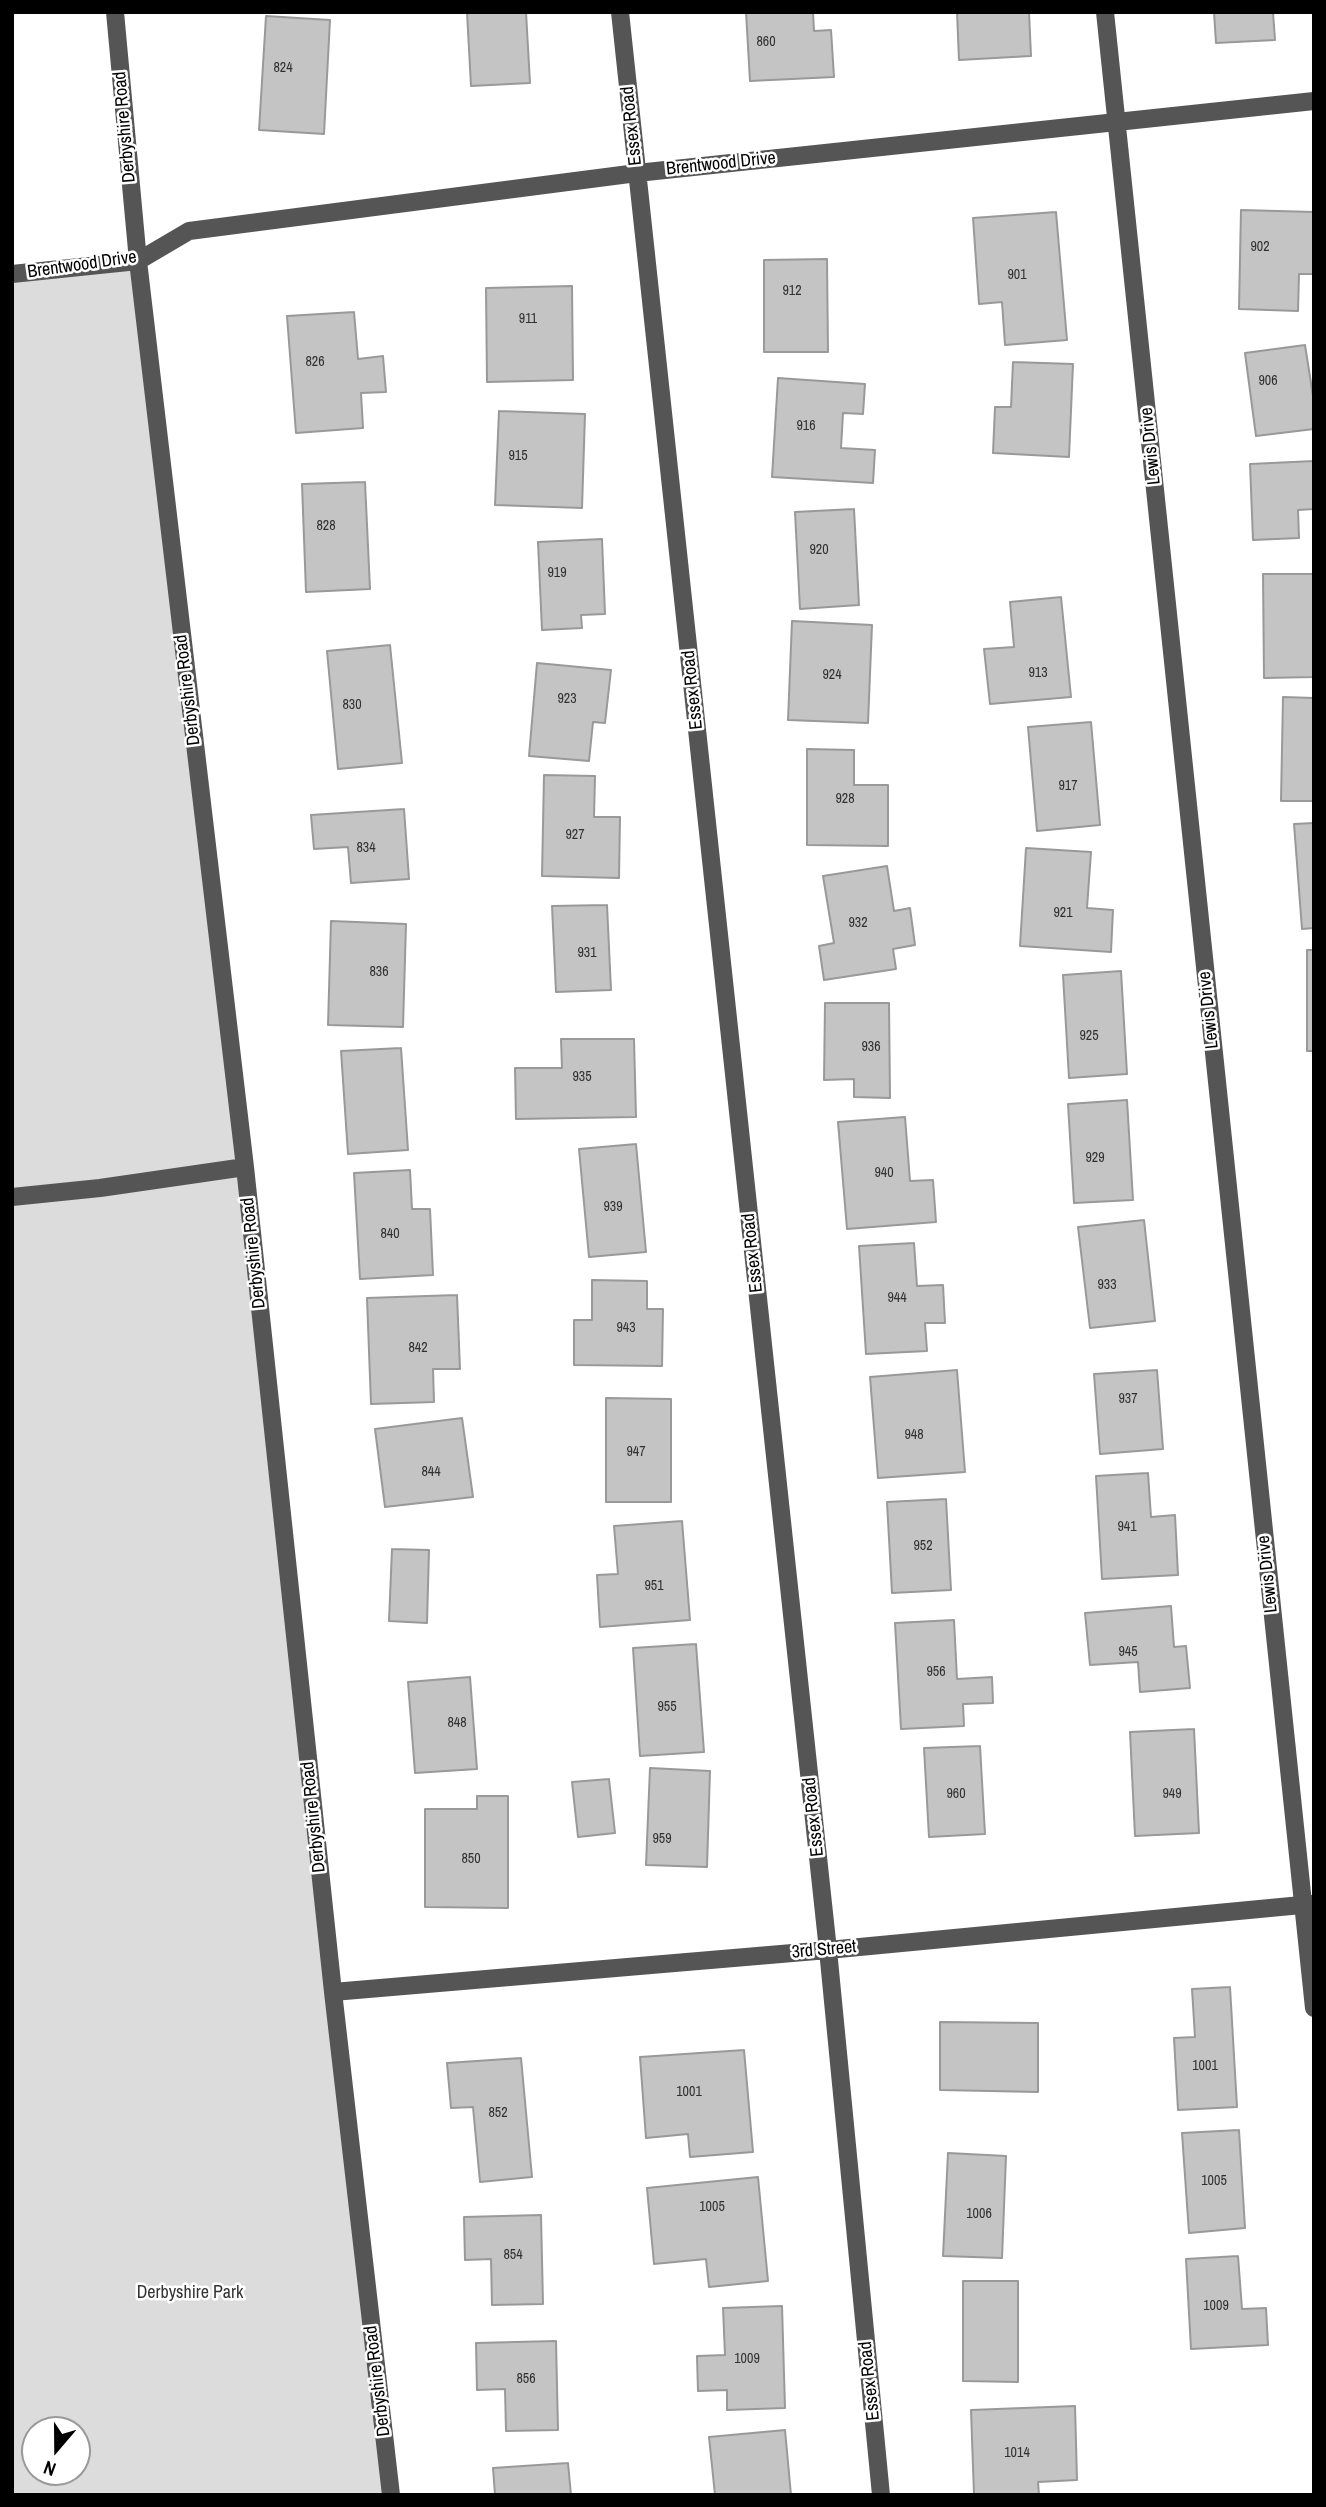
<!DOCTYPE html>
<html>
<head>
<meta charset="utf-8">
<style>
	body { margin:0 }
	#map { position:relative; width:1326px; height:2507px; overflow:hidden; background:#fff; font-family:"Archivo Narrow",sans-serif }
	canvas { display:block }
	.frame { position:absolute; inset:0; border:14px solid #000; pointer-events:none }
	.north { position:absolute; left:21px; top:2416px; width:70px; height:70px; box-sizing:border-box; background:#fff; border:2px solid #999; border-radius:50%; rotate:200deg; font-size:19px; font-weight:700; line-height:28px; text-align:center; color:#000 }
	.north::after { content:''; display:block; margin:auto; width:24px; height:32px; background:#000; clip-path:polygon(50% 0,100% 100%,50% 72%,0 100%) }
</style>
</head>
<body>
<div id="map">
<canvas width="1326" height="2507"></canvas>
<div class="frame"></div>
<div class="north">N</div>
</div>
<script>
const ctx = document.querySelector('canvas').getContext('2d');
ctx.lineJoin = 'round';
function fillPath(path, color) {
  ctx.fillStyle = color;
  ctx.fill(path, 'evenodd');
}
function toPath(rows) {
  const path = new Path2D();
  for (const r of rows) {
    path.moveTo(r[0], r[1]);
    for (let i = 2; i < r.length; i += 2) path.lineTo(r[i], r[i + 1]);
  }
  return path;
}
function trace(path, color, width, dash) {
  ctx.strokeStyle = color;
  ctx.lineWidth = width;
  ctx.lineCap = dash ? 'butt' : 'round';
  ctx.setLineDash(dash || []);
  ctx.stroke(path);
}
function drawText(font, color, halo, rows, align = 'center') {
  ctx.font = font + ' "Archivo Narrow",sans-serif';
  ctx.lineWidth = 5;
  ctx.setLineDash([]);
  ctx.textBaseline = 'middle';
  ctx.strokeStyle = halo;
  ctx.fillStyle = color;
  for (const [text, x, y, turn = 0] of rows) {
    ctx.save();
    ctx.translate(x, y);
    ctx.rotate((+turn || 0) * Math.PI / 180);
    ctx.textAlign = isNaN(turn) ? turn : align;
    if (halo) ctx.strokeText(text, 0, 0);
    ctx.fillText(text, 0, 0);
    ctx.restore();
  }
}
fillPath(toPath([
	[138,261,391,2495,12,2495,12,275],
	[35,2430,77,2430,77,2472,35,2472]
]), '#dcdcdc');
const building = toPath([
	[467,12,526,12,530,83,471,86,467,12],
	[746,12,813,12,814,31,831,30,834,77,750,81,746,12],
	[957,12,1029,12,1031,56,959,60,957,12],
	[1214,12,1273,12,1275,40,1216,43,1214,12],
	[266,16,330,20,324,134,259,130,266,16],
	[1241,210,1314,212,1314,274,1299,274,1298,311,1239,309,1241,210],
	[1056,212,1067,340,1005,345,1002,302,979,304,973,218,1056,212],
	[827,259,828,352,764,352,764,260,827,259],
	[572,286,573,380,487,382,486,288,572,286],
	[354,312,358,359,383,356,386,392,361,393,363,428,296,433,287,316,354,312],
	[1305,345,1314,402,1314,429,1256,436,1245,353,1305,345],
	[1013,362,1073,364,1069,457,993,453,995,407,1011,407,1013,362],
	[778,378,865,384,863,414,843,413,841,448,875,450,873,483,772,477,778,378],
	[499,411,585,414,582,508,495,505,499,411],
	[1314,461,1314,509,1298,510,1299,538,1253,540,1250,464,1314,461],
	[365,482,370,589,306,592,302,484,365,482],
	[854,509,859,605,800,609,795,512,854,509],
	[602,539,605,614,581,615,582,628,542,630,538,542,602,539],
	[1263,574,1314,574,1314,677,1264,678,1263,574],
	[1061,597,1071,697,990,704,984,649,1014,647,1010,602,1061,597],
	[792,621,872,625,868,723,788,720,792,621],
	[390,645,402,763,338,769,327,651,390,645],
	[537,663,611,670,605,723,593,722,589,761,529,756,537,663],
	[1283,697,1314,698,1314,801,1281,801,1283,697],
	[1091,722,1100,825,1037,831,1028,727,1091,722],
	[807,749,854,750,854,785,888,785,888,846,807,845,807,749],
	[544,775,595,776,594,817,620,817,619,878,542,876,544,775],
	[404,809,409,879,351,883,348,847,314,849,311,815,404,809],
	[1314,823,1314,928,1302,929,1294,824,1314,823],
	[1026,848,1091,852,1087,908,1113,910,1111,952,1020,946,1026,848],
	[887,866,894,911,910,908,915,945,893,949,896,969,824,980,819,946,834,943,823,876,887,866],
	[607,905,611,990,556,992,552,906,607,905],
	[331,921,406,924,403,1027,328,1025,331,921],
	[1307,950,1314,950,1314,1051,1307,1051,1307,950],
	[1121,971,1127,1074,1069,1078,1063,975,1121,971],
	[825,1003,889,1003,890,1098,854,1097,854,1079,824,1080,825,1003],
	[561,1039,634,1039,636,1117,516,1119,515,1068,562,1068,561,1039],
	[401,1048,408,1150,348,1154,341,1051,401,1048],
	[1127,1100,1133,1200,1074,1203,1068,1104,1127,1100],
	[905,1117,910,1181,933,1180,936,1222,847,1229,838,1122,905,1117],
	[636,1144,646,1252,589,1257,579,1149,636,1144],
	[410,1170,412,1209,430,1209,433,1275,360,1279,354,1173,410,1170],
	[1144,1220,1155,1321,1090,1328,1078,1227,1144,1220],
	[914,1243,917,1286,943,1285,945,1323,925,1323,927,1351,866,1354,859,1246,914,1243],
	[592,1280,647,1281,647,1309,663,1309,662,1366,574,1365,574,1320,592,1320,592,1280],
	[457,1295,460,1369,433,1369,434,1402,371,1404,367,1298,457,1295],
	[957,1370,965,1472,878,1478,870,1377,957,1370],
	[1157,1370,1163,1449,1100,1454,1094,1374,1157,1370],
	[606,1398,671,1399,671,1502,606,1502,606,1398],
	[462,1418,473,1497,385,1507,375,1429,462,1418],
	[1148,1473,1151,1517,1175,1515,1178,1575,1102,1579,1096,1476,1148,1473],
	[946,1499,951,1590,892,1593,887,1502,946,1499],
	[682,1521,690,1620,600,1627,597,1575,618,1574,614,1526,682,1521],
	[392,1549,429,1550,427,1623,389,1621,392,1549],
	[1171,1606,1174,1647,1186,1646,1190,1688,1140,1692,1138,1662,1090,1665,1085,1613,1171,1606],
	[954,1620,957,1679,992,1677,993,1703,963,1704,964,1726,901,1729,895,1623,954,1620],
	[696,1644,704,1752,640,1756,633,1648,696,1644],
	[470,1677,477,1769,415,1773,408,1682,470,1677],
	[1194,1729,1199,1833,1135,1836,1130,1732,1194,1729],
	[980,1746,985,1834,929,1837,924,1748,980,1746],
	[650,1768,710,1771,707,1867,646,1865,650,1768],
	[609,1779,615,1833,578,1837,572,1782,609,1779],
	[477,1796,508,1796,508,1908,425,1907,425,1809,477,1809,477,1796],
	[1230,1987,1237,2107,1178,2110,1174,2038,1195,2037,1192,1989,1230,1987],
	[940,2022,1038,2023,1038,2092,940,2090,940,2022],
	[744,2050,753,2152,690,2157,688,2134,646,2138,640,2057,744,2050],
	[521,2058,532,2177,480,2182,473,2107,451,2108,447,2063,521,2058],
	[1239,2130,1245,2228,1189,2233,1182,2133,1239,2130],
	[948,2153,1006,2156,1002,2258,943,2256,948,2153],
	[758,2177,768,2281,709,2287,706,2259,654,2264,647,2188,758,2177],
	[541,2215,543,2304,492,2305,491,2259,465,2260,464,2217,541,2215],
	[1238,2256,1242,2309,1266,2308,1268,2345,1191,2349,1186,2259,1238,2256],
	[963,2281,1018,2281,1018,2382,963,2381,963,2281],
	[782,2306,785,2408,727,2410,727,2390,698,2391,697,2356,725,2355,723,2308,782,2306],
	[556,2341,558,2430,506,2431,505,2389,477,2390,476,2343,556,2341],
	[1075,2406,1077,2480,1038,2482,1039,2495,974,2495,971,2410,1075,2406],
	[785,2430,791,2495,715,2495,709,2437,785,2430],
	[568,2463,571,2495,495,2495,493,2468,568,2463]
]);
fillPath(building, '#c4c4c4');
trace(building, '#999', 2);
trace(toPath([
	[115,12,138,261,245,1167,333,1992,391,2495],
	[620,12,828,1950,881,2495],
	[1105,12,1314,2008],
	[12,274,138,261,189,231,637,173,1314,101],
	[12,1197,100,1188,245,1167],
	[333,1992,828,1950,1312,1904]
]), '#555', 18);
drawText('14px', '#313131', null, [
	["860",766,42],
	["824",283,68],
	["902",1260,247],
	["901",1017,275],
	["912",792,291],
	["911",528,319],
	["826",315,362],
	["906",1268,381],
	["916",806,426],
	["915",518,456],
	["828",326,526],
	["920",819,550],
	["919",557,573],
	["913",1038,673],
	["924",832,675],
	["923",567,699],
	["830",352,705],
	["917",1068,786],
	["928",845,799],
	["927",575,835],
	["834",366,848],
	["921",1063,913],
	["932",858,923],
	["931",587,953],
	["836",379,972],
	["925",1089,1036],
	["936",871,1047],
	["935",582,1077],
	["929",1095,1158],
	["940",884,1173],
	["939",613,1207],
	["840",390,1234],
	["933",1107,1285],
	["944",897,1298],
	["943",626,1328],
	["842",418,1348],
	["937",1128,1399],
	["948",914,1435],
	["947",636,1452],
	["844",431,1472],
	["941",1127,1527],
	["952",923,1546],
	["951",654,1586],
	["945",1128,1652],
	["956",936,1672],
	["955",667,1707],
	["848",457,1723],
	["960",956,1794],
	["949",1172,1794],
	["959",662,1839],
	["850",471,1859],
	["1001",1205,2066],
	["1001",689,2092],
	["852",498,2113],
	["1005",1214,2181],
	["1005",712,2207],
	["1006",979,2214],
	["854",513,2255],
	["1009",1216,2306],
	["1009",747,2359],
	["856",526,2379],
	["1014",1017,2453]
]);
drawText('18px', '#000', '#fff', [
	["Essex Road",632,126,-96],
	["Derbyshire Road",125,127,-95],
	["Brentwood Drive",721,164,-6],
	["Brentwood Drive",82,265,-8],
	["Lewis Drive",1151,446,-96],
	["Derbyshire Road",188,690,-97],
	["Essex Road",693,690,-96],
	["Lewis Drive",1209,1010,-96],
	["Derbyshire Road",254,1253,-96],
	["Essex Road",753,1253,-96],
	["Lewis Drive",1268,1574,-96],
	["Derbyshire Road",314,1817,-96],
	["Essex Road",814,1817,-96],
	["3rd Street",824,1950,-5],
	["Derbyshire Road",378,2381,-97],
	["Essex Road",870,2381,-96]
]);
drawText('18px', '#333', '#fff', [
	["Derbyshire Park",190,2293]
]);
</script>
</body>
</html>
